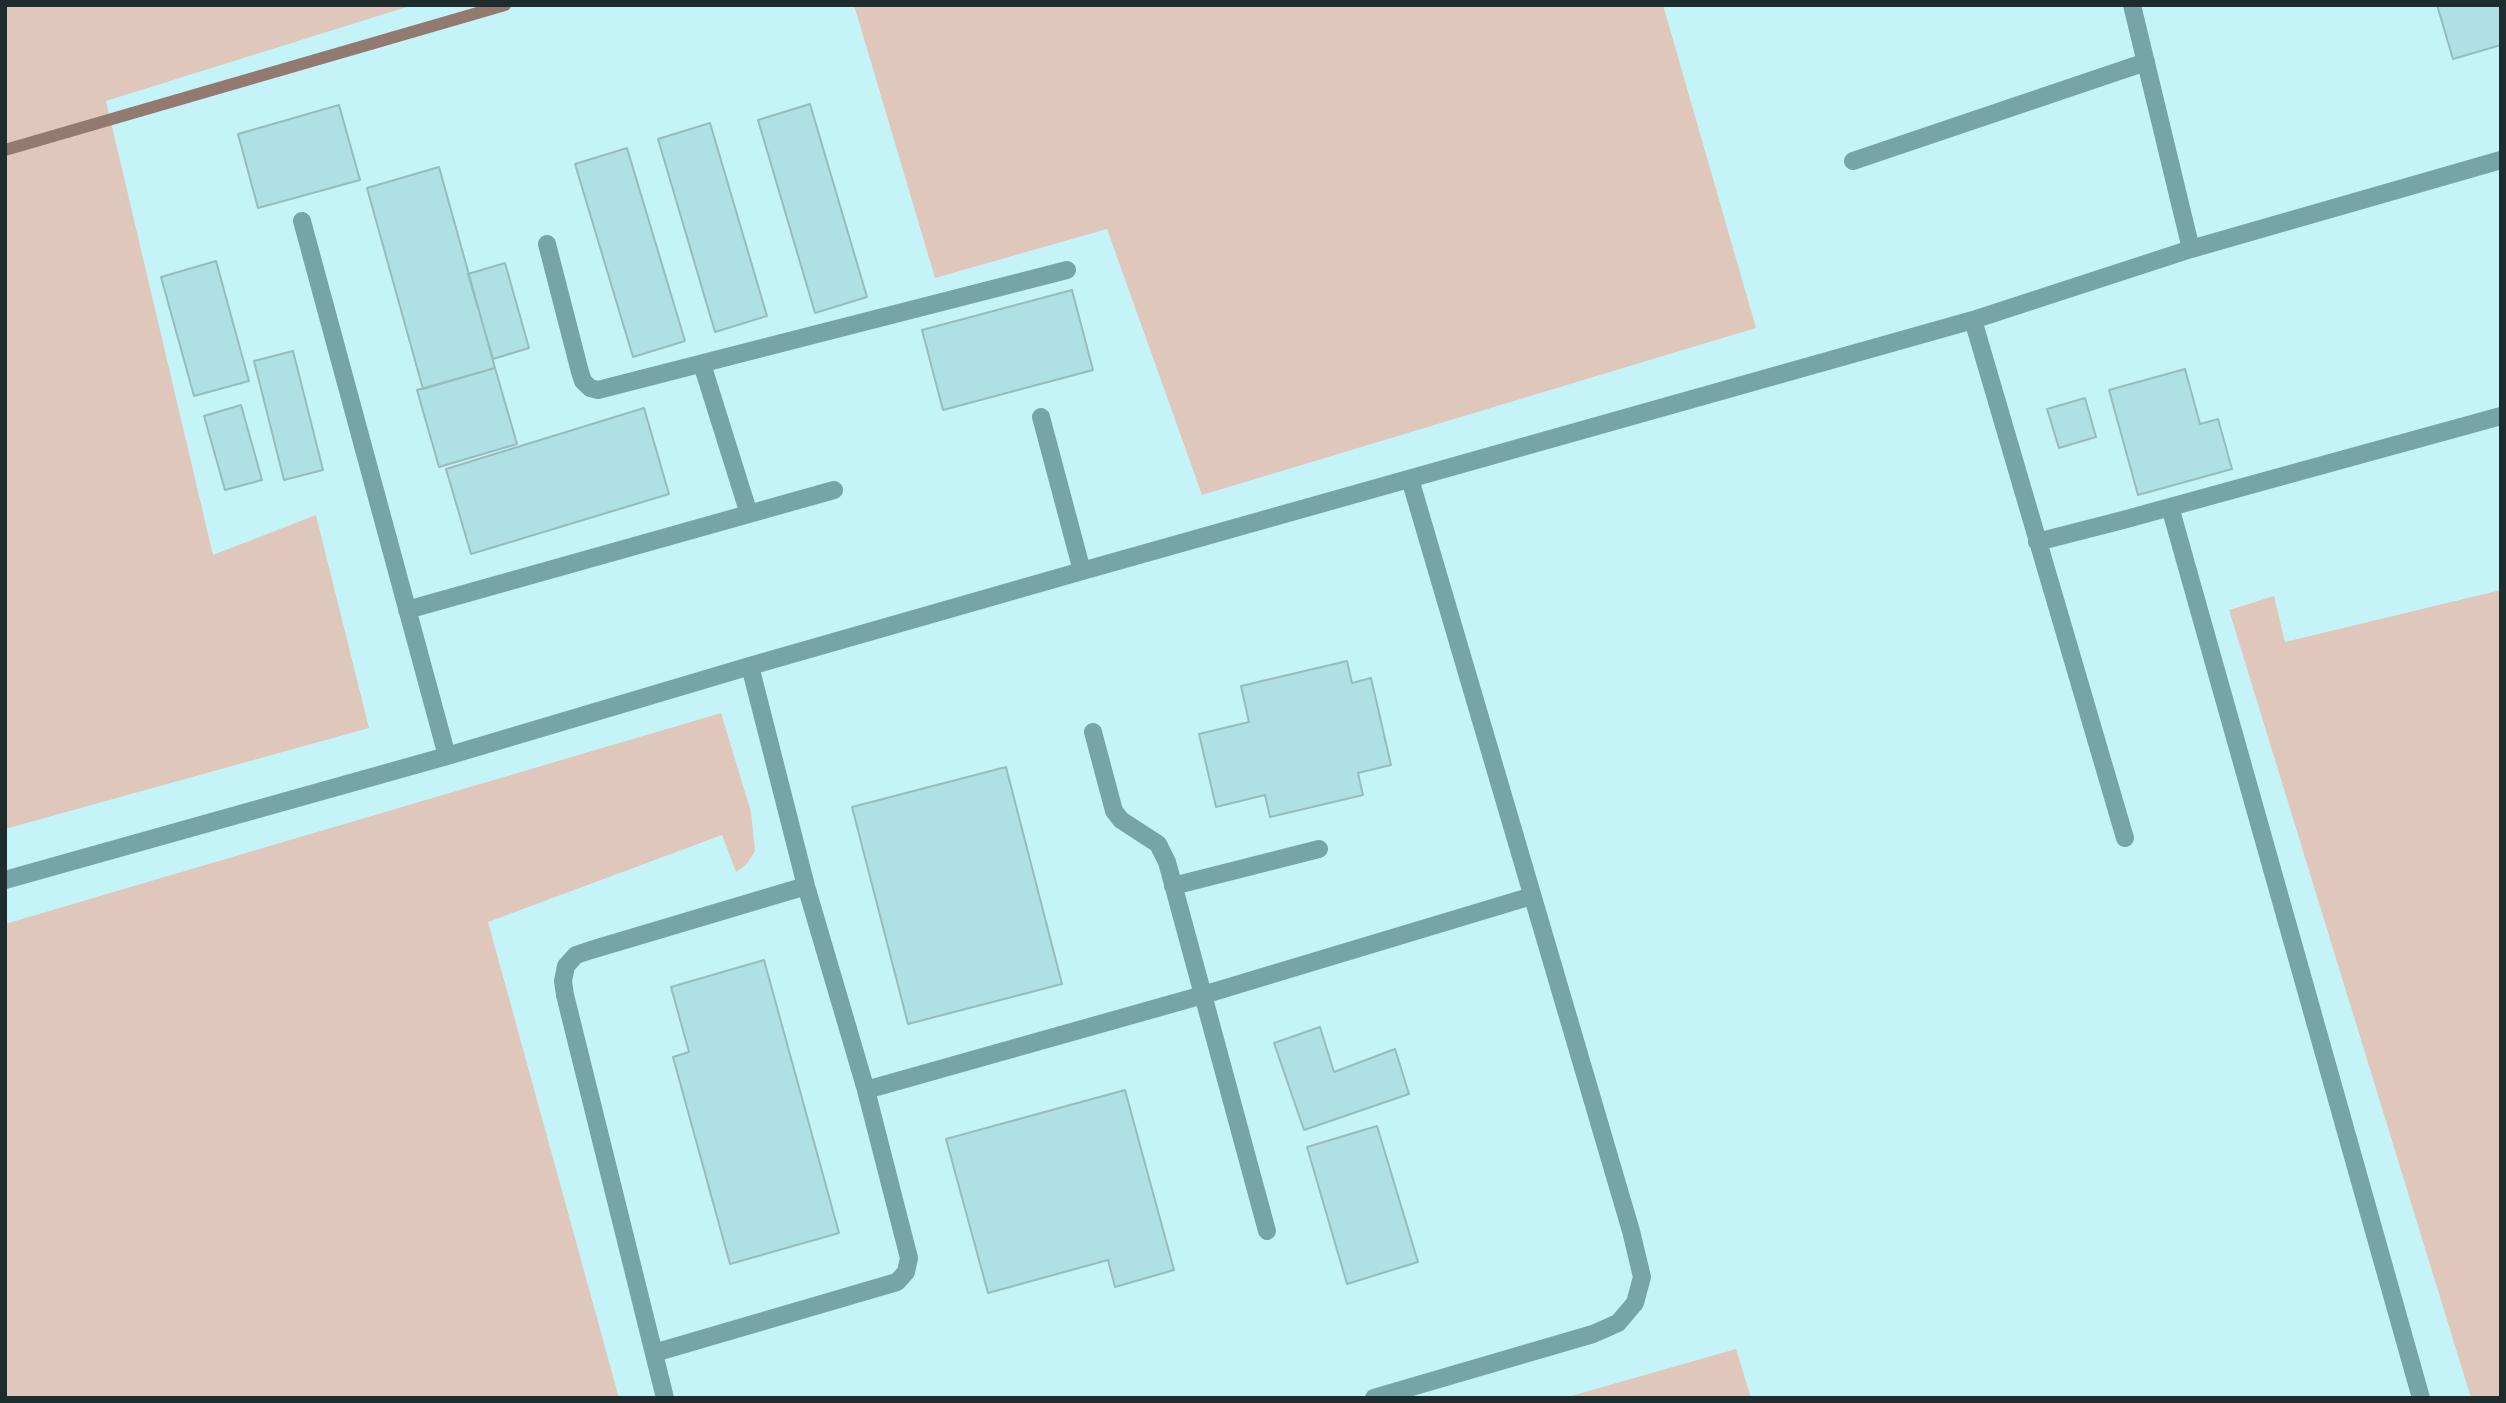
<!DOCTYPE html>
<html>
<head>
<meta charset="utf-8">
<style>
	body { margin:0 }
	#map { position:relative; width:2506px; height:1403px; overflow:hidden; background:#e0fdff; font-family:Jost,sans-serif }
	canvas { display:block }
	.frame { position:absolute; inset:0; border:7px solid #1e2c2e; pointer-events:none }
</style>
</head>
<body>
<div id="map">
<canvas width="2506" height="1403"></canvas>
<div class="frame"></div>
</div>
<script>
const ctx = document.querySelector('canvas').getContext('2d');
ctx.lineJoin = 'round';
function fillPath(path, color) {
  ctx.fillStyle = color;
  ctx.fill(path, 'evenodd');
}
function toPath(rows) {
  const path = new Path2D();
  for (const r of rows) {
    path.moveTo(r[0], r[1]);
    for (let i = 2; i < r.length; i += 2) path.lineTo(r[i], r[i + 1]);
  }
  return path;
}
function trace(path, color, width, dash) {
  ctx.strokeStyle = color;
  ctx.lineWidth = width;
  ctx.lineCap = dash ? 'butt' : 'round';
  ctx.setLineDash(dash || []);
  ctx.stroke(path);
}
fillPath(toPath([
	[5,5,2501,5,2501,1398,5,1398]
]), '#c5f4f8');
fillPath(toPath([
	[5,5,413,5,106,101,213,555,316,515,369,728,5,829],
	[854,5,1663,5,1756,328,1202,495,1107,229,935,278],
	[2501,590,2501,1398,2471,1398,2229,610,2274,596,2285,642],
	[721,713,751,812,755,851,747,864,736,872,722,835,488,922,619,1398,5,1398,5,924],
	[1736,1349,1751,1398,1564,1398]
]), '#e0c7bc');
trace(toPath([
	[5,150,505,5]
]), '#927a70', 12);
const building = toPath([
	[2437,5,2501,5,2501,45,2453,59,2437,5],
	[810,104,867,297,815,313,758,120,810,104],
	[339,105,360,180,258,208,238,134,339,105],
	[710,123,767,316,715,332,658,139,710,123],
	[627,148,685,341,633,357,575,164,627,148],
	[439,167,495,368,423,389,367,188,439,167],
	[216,261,249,381,194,396,161,277,216,261],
	[505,263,529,348,493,359,468,274,505,263],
	[1072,290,1093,370,943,410,922,330,1072,290],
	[293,351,323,470,284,480,254,361,293,351],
	[495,368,517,444,439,467,417,390,495,368],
	[2185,369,2200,424,2218,419,2232,469,2138,495,2109,390,2185,369],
	[2085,398,2096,437,2059,448,2047,409,2085,398],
	[241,405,262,480,225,490,204,416,241,405],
	[644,408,669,494,471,554,446,469,644,408],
	[1347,661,1352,683,1371,678,1391,765,1358,773,1363,795,1270,817,1265,795,1216,807,1199,734,1249,722,1241,686,1347,661],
	[1006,767,1062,984,908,1024,852,807,1006,767],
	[764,960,839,1233,730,1264,673,1057,689,1052,671,987,764,960],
	[1320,1027,1334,1072,1395,1049,1409,1094,1304,1130,1274,1043,1320,1027],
	[1125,1090,1174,1270,1115,1287,1108,1260,988,1293,946,1139,1125,1090],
	[1377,1126,1418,1262,1347,1284,1307,1147,1377,1126]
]);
fillPath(building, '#aee0e5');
trace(building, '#98bbbe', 2);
trace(toPath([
	[2132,5,2191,249],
	[1853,161,2146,62],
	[302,221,447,756],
	[547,244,580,372,583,381,590,388,598,390,1067,270],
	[1973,320,2125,838],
	[702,364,749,514],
	[1041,417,1082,571],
	[2170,507,2421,1398],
	[2037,542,2123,520,2501,416],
	[407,610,834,490],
	[1093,732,1114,811,1121,820,1158,844,1167,862,1267,1231],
	[5,880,447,756,750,666,1082,571,1973,320,2191,249,2501,160],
	[1173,886,1319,849],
	[866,1090,1203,995,1532,896],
	[654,1353,897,1282,906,1272,909,1258,866,1090,806,886,750,666],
	[665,1398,565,995,563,981,566,966,576,955,591,950,806,886],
	[1374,1398,1593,1334,1618,1323,1635,1303,1642,1277,1631,1231,1410,479]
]), '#76a4a9', 18);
</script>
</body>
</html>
